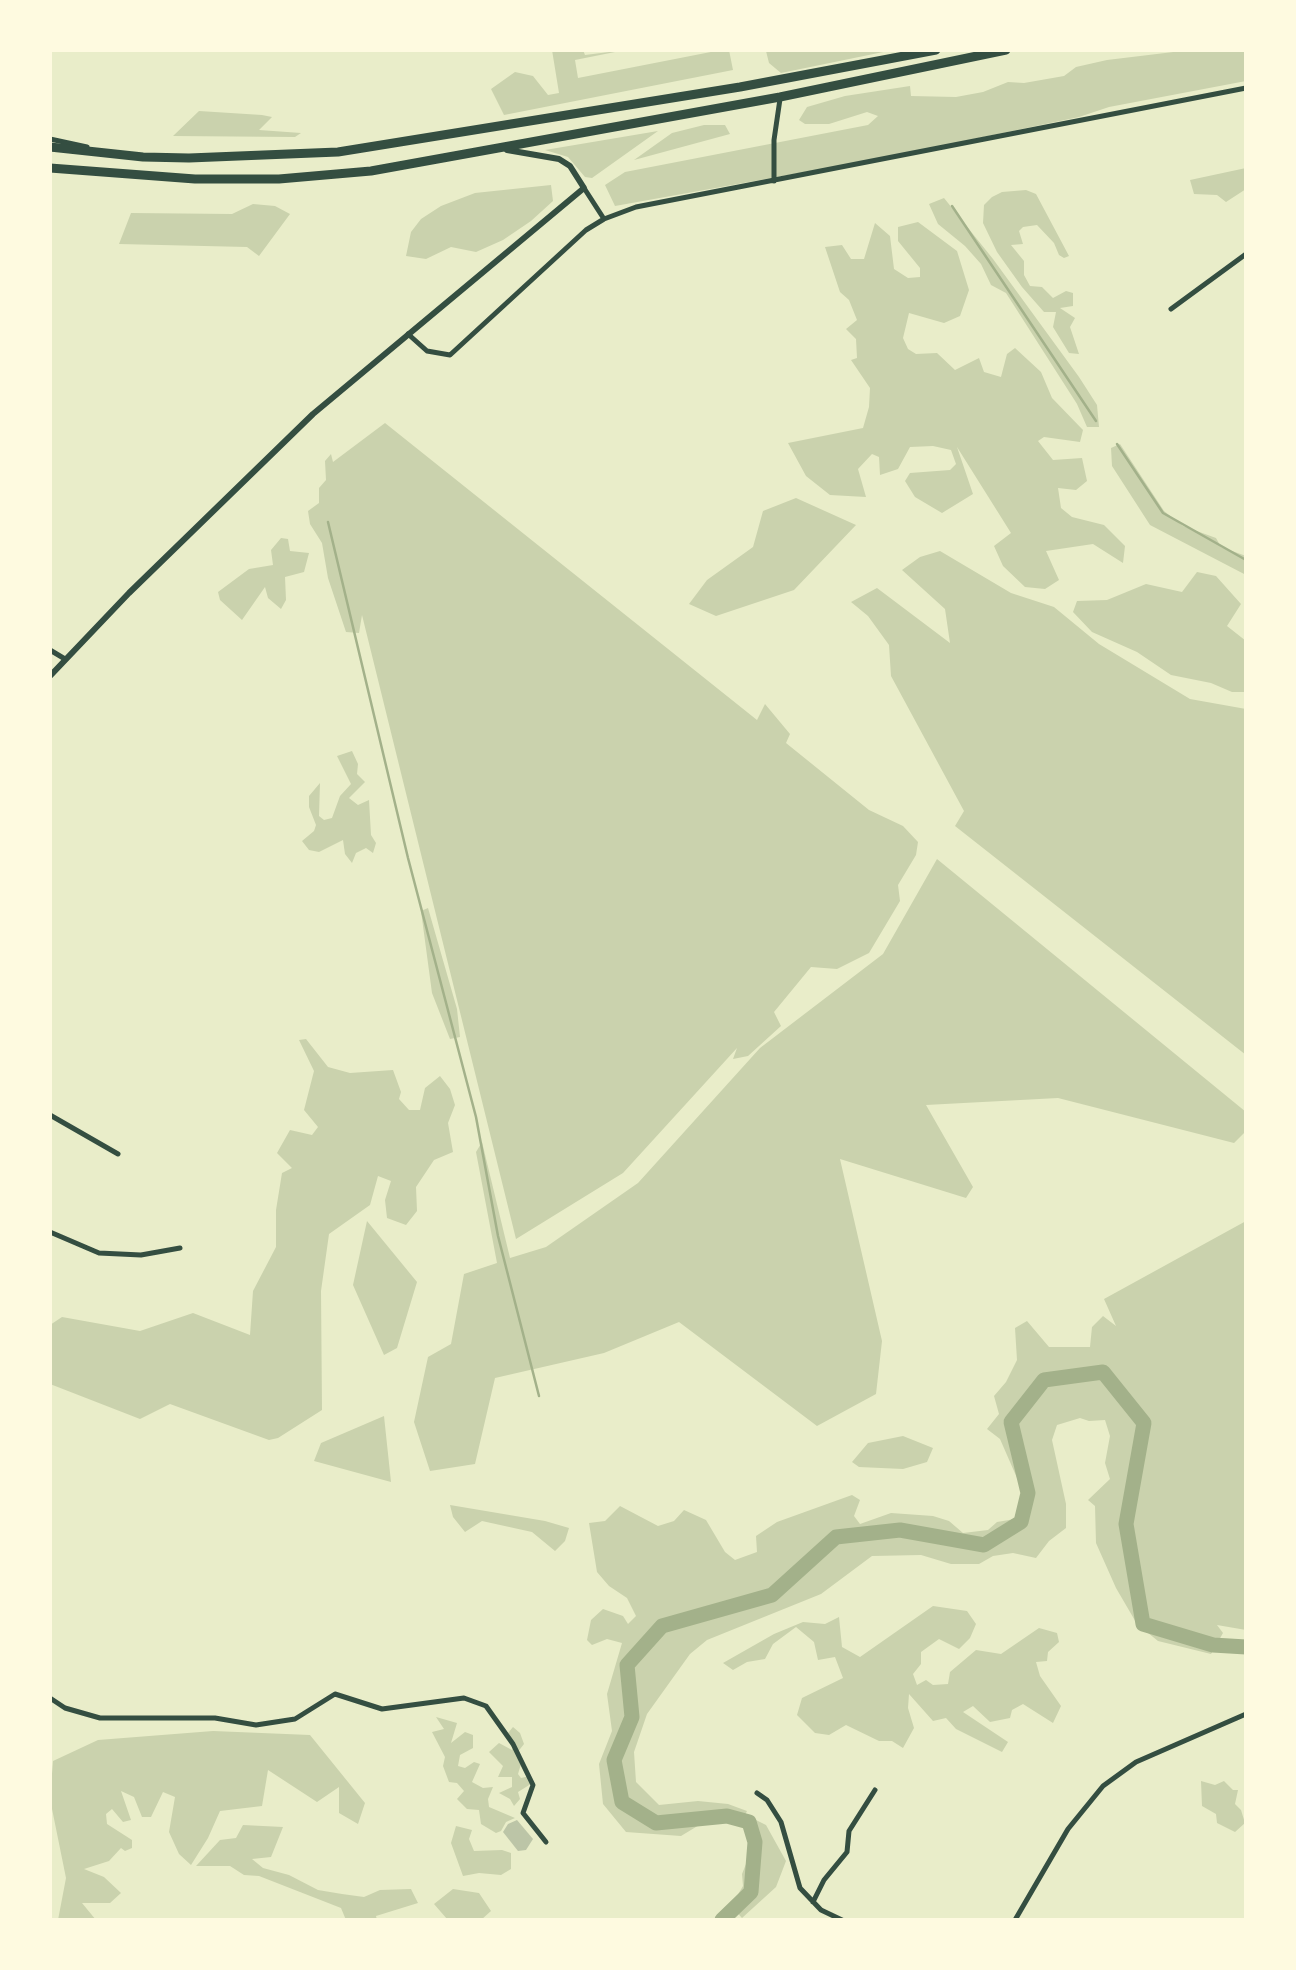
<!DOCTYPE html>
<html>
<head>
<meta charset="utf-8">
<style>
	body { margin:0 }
	#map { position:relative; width:1296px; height:1970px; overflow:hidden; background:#e9edc9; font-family:"Open Sans",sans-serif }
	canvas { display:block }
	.frame { position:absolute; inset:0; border:52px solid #fefae0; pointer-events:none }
</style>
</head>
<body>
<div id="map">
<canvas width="1296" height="1970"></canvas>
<div class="frame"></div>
</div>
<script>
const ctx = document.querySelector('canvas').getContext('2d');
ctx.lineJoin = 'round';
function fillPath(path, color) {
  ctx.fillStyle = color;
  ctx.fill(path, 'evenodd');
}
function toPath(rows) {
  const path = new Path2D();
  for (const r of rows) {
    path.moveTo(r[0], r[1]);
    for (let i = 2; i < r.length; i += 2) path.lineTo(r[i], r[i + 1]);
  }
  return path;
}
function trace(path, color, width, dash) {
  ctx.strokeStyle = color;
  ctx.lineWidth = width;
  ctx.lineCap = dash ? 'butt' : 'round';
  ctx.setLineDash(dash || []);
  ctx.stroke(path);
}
fillPath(toPath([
	[552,50,583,50,585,55,625,50,575,60,578,78,721,50,729,50,733,70,504,115,491,89,515,72,533,76,548,95,559,93],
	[893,50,781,73,769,63,766,51],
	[1190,50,1246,50,1246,81,1109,107,1079,117,883,158,615,206,605,185,625,172,868,125,878,116,867,112,829,124,805,124,799,120,807,107,845,96,910,86,911,96,956,97,983,92,1008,82,1024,83,1064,76,1076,67,1107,60],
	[199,111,262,115,272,117,259,130,301,133,295,137,173,136],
	[704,125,725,125,730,134,634,160,672,133],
	[658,131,592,178,585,177,568,157,545,150],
	[1246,168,1246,189,1226,202,1217,195,1194,194,1190,180],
	[551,185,553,201,531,221,503,240,476,252,451,247,426,259,406,256,411,232,421,219,441,206,475,193],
	[1026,190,1036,194,1069,256,1064,258,1059,255,1054,243,1037,225,1023,227,1019,231,1023,244,1011,245,1024,261,1024,275,1030,286,1042,287,1053,298,1066,291,1073,293,1073,306,1060,308,1075,318,1070,327,1079,354,1069,353,1053,327,1056,312,1044,312,1022,287,997,252,983,223,984,205,992,197,1002,192],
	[944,198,993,259,1079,377,1097,405,1099,427,1087,427,1077,404,1006,293,991,285,981,264,965,246,938,224,929,204],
	[253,204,275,206,290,214,259,256,247,247,119,244,131,213,232,214],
	[918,222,957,251,969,290,960,316,944,323,909,313,903,338,908,349,916,354,937,353,955,370,979,358,984,372,1001,377,1007,354,1015,348,1041,372,1052,398,1083,430,1080,442,1044,437,1038,441,1053,460,1082,458,1087,481,1076,490,1058,488,1061,508,1072,517,1104,525,1125,546,1123,563,1093,544,1046,551,1059,580,1045,589,1025,587,1003,566,994,546,1011,533,957,447,973,494,942,513,915,497,905,481,910,473,950,470,956,464,951,450,933,446,910,447,898,469,880,475,879,457,872,454,858,469,866,497,830,495,806,476,788,443,863,428,869,407,870,388,851,360,857,358,856,339,846,329,857,320,849,300,840,292,825,247,842,245,851,259,864,259,875,223,890,236,894,269,908,278,920,277,920,268,898,241,898,227],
	[385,423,757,720,765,704,790,734,786,743,869,810,903,826,918,842,916,855,898,885,900,901,869,953,837,969,811,967,774,1012,781,1026,748,1056,733,1059,737,1048,623,1173,516,1239,362,615,359,633,346,632,328,578,322,543,310,524,308,511,319,503,319,488,326,480,325,461,331,454,333,462],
	[1120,444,1164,511,1183,526,1216,538,1221,547,1246,556,1246,575,1150,525,1112,466,1111,448],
	[796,498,856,525,794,590,716,616,689,604,707,580,753,547,763,511],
	[281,538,288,539,290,551,309,553,304,572,285,577,286,600,281,609,268,598,265,587,242,620,220,600,218,592,249,569,273,565,271,550],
	[940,551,1011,593,1054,607,1099,644,1190,699,1246,709,1246,1055,955,826,964,811,891,676,889,645,868,616,851,602,877,588,950,643,945,609,902,570,920,557],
	[1197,572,1216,576,1241,604,1227,626,1246,641,1246,692,1232,692,1211,683,1171,675,1137,652,1092,632,1073,612,1077,601,1107,600,1146,584,1182,592],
	[352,751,358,764,357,774,365,782,349,798,358,805,369,800,371,835,376,843,373,853,366,848,356,853,352,863,345,854,343,840,319,852,309,850,302,841,314,831,316,825,309,807,309,796,320,783,319,816,324,820,332,818,340,796,351,784,337,756],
	[937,859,1246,1112,1246,1131,1234,1143,1058,1098,926,1105,973,1187,966,1198,840,1159,882,1341,876,1394,817,1426,679,1322,604,1353,495,1378,475,1464,430,1471,414,1422,428,1357,451,1344,464,1274,497,1263,476,1152,482,1142,510,1258,546,1247,638,1183,760,1048,883,954],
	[428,908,457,1009,460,1037,450,1039,432,993,421,911],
	[306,1039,328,1067,350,1073,393,1070,401,1092,399,1099,409,1110,420,1110,425,1088,440,1076,450,1089,455,1105,448,1123,453,1152,434,1160,416,1187,417,1211,406,1225,387,1218,385,1200,391,1181,378,1176,370,1205,329,1234,321,1291,322,1410,278,1438,269,1440,170,1404,140,1419,50,1384,50,1325,62,1317,140,1331,193,1313,250,1335,253,1291,276,1247,276,1210,282,1173,292,1168,277,1153,290,1130,312,1135,318,1127,304,1110,314,1071,299,1040],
	[367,1221,417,1282,397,1348,384,1355,353,1285],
	[1246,1221,1246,1630,1217,1625,1223,1633,1211,1654,1158,1641,1137,1624,1116,1588,1096,1543,1095,1506,1088,1500,1110,1479,1105,1463,1110,1436,1105,1420,1089,1421,1080,1418,1057,1425,1052,1440,1066,1504,1066,1528,1049,1541,1036,1558,1013,1553,993,1556,979,1564,951,1564,921,1555,872,1556,821,1594,707,1640,690,1654,647,1714,634,1752,636,1782,659,1805,698,1801,728,1804,747,1811,744,1817,724,1810,681,1836,626,1832,603,1804,599,1764,612,1731,607,1694,622,1643,607,1639,592,1645,587,1640,591,1620,603,1609,623,1616,628,1624,636,1616,627,1598,609,1586,597,1572,589,1523,605,1521,620,1506,658,1526,674,1521,684,1510,706,1520,725,1552,735,1560,757,1552,756,1536,777,1522,852,1495,860,1500,854,1516,860,1524,891,1513,933,1516,949,1521,963,1533,988,1530,997,1522,1015,1519,1021,1522,1028,1493,1017,1478,1000,1439,987,1429,999,1414,994,1396,1006,1382,1017,1360,1015,1328,1027,1321,1049,1347,1090,1347,1092,1327,1103,1316,1116,1326,1104,1299],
	[384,1416,391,1482,314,1461,321,1443],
	[903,1436,933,1448,927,1462,903,1469,859,1467,852,1462,868,1443],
	[450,1505,545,1521,569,1528,565,1541,555,1551,532,1532,482,1521,465,1532,453,1517],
	[933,1606,967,1611,976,1624,970,1638,959,1649,939,1639,921,1652,921,1664,913,1674,917,1685,926,1680,933,1685,948,1684,950,1672,976,1650,1001,1654,1039,1628,1057,1633,1059,1642,1048,1652,1047,1661,1036,1662,1040,1676,1061,1706,1053,1723,1023,1704,1012,1710,1010,1718,990,1722,973,1706,963,1712,1008,1742,1002,1752,956,1729,946,1718,933,1721,909,1694,908,1708,914,1728,903,1748,892,1741,879,1741,846,1725,829,1735,815,1733,797,1715,802,1698,843,1678,835,1657,818,1660,814,1642,796,1627,773,1644,765,1659,747,1662,733,1670,723,1663,774,1634,803,1622,825,1624,839,1617,842,1647,860,1657],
	[436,1717,457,1723,451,1743,465,1732,473,1735,473,1748,460,1755,458,1766,465,1768,474,1762,480,1764,472,1782,483,1788,493,1787,488,1799,489,1807,515,1818,506,1822,501,1831,496,1833,481,1824,479,1810,467,1809,457,1799,464,1791,457,1783,449,1782,443,1766,445,1757,432,1732,444,1729],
	[513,1727,520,1733,524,1744,517,1753,521,1764,518,1774,521,1778,530,1776,534,1782,518,1792,520,1799,514,1806,510,1799,499,1793,512,1787,512,1777,498,1777,503,1766,489,1752,499,1743,512,1750,514,1744,508,1733],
	[213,1731,310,1735,365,1803,358,1824,339,1813,339,1787,317,1802,268,1770,262,1806,220,1811,208,1838,191,1865,179,1854,169,1832,175,1797,163,1792,151,1817,142,1817,134,1797,121,1791,131,1820,123,1822,112,1809,106,1814,107,1824,132,1840,132,1848,125,1851,121,1848,109,1861,84,1869,104,1877,121,1893,110,1903,82,1903,96,1920,58,1920,66,1878,50,1799,53,1761,98,1740],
	[1201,1781,1215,1785,1224,1781,1233,1790,1238,1790,1235,1804,1241,1810,1245,1823,1235,1832,1217,1823,1216,1814,1202,1806],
	[752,1818,766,1825,786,1861,776,1887,742,1918,731,1906,743,1886,742,1874,748,1859],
	[243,1825,283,1827,271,1857,252,1859,263,1868,289,1875,318,1890,342,1894,364,1897,380,1890,411,1889,418,1903,376,1916,377,1920,346,1920,341,1908,259,1876,244,1875,230,1866,196,1866,220,1840,236,1838],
	[456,1826,472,1830,469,1839,474,1851,502,1850,511,1853,511,1869,501,1875,479,1873,463,1876,451,1843],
	[453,1889,479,1893,491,1911,481,1920,447,1919,434,1904]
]), '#cad2ad');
trace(toPath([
	[952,206,1096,421],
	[1117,444,1163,513,1246,560],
	[328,522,408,858,476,1117,498,1236,539,1396]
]), '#a3b18a', 2.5);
trace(toPath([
	[722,1920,751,1892,755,1842,749,1822,727,1816,656,1823,622,1802,614,1760,632,1717,627,1665,662,1626,772,1595,836,1537,900,1530,984,1545,1021,1522,1028,1493,1011,1422,1044,1380,1103,1372,1144,1423,1126,1524,1143,1624,1213,1645,1246,1647]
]), '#a3b18a', 15);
fillPath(toPath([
	[517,1820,533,1839,526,1850,518,1851,503,1832,508,1824]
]), '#bcc5a7');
trace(toPath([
	[50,139,87,147],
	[774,181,774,140,780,99],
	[584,188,604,219],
	[1171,309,1246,254],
	[408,334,427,351,450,355,586,230,604,219,636,207,1246,88],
	[50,650,65,659],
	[50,1115,118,1154],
	[50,1232,99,1253,141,1255,180,1248],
	[50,1698,65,1708,100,1718,215,1718,256,1725,295,1719,335,1694,382,1709,464,1698,486,1706,513,1744,533,1785,523,1813,546,1842],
	[757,1793,767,1800,781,1822,800,1888,821,1910,842,1920],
	[813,1902,824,1880,847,1852,849,1831,875,1790],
	[1015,1920,1068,1829,1103,1786,1136,1762,1246,1714]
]), '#344e41', 5);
trace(toPath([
	[50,676,129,593,313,414,584,188,570,166,559,159,507,150]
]), '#344e41', 6);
trace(toPath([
	[50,147,143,157,189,158,338,152,740,87,936,50],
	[50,168,195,179,279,179,371,171,780,97,1006,50]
]), '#344e41', 9);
</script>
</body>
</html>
